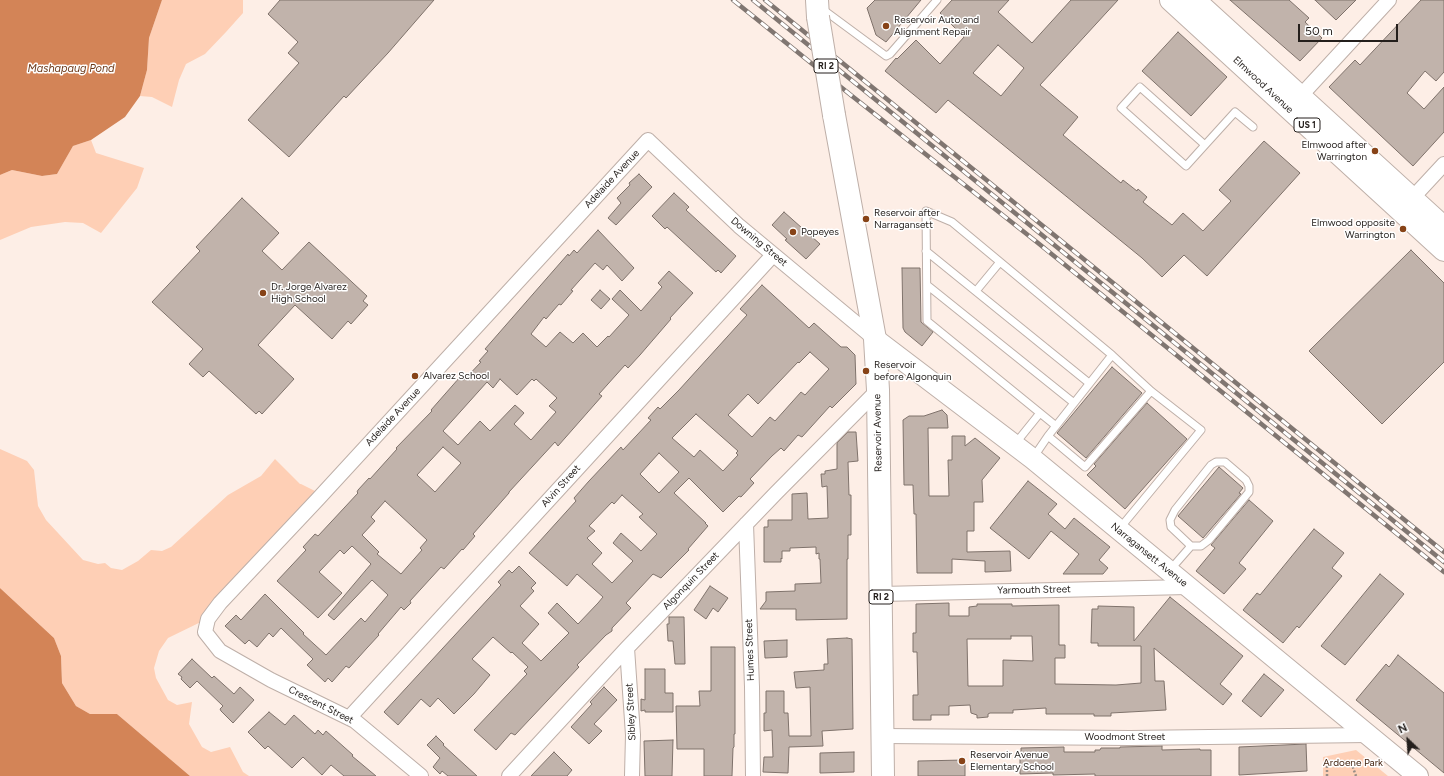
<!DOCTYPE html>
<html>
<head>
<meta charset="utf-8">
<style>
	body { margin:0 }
	#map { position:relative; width:1444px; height:776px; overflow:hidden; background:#fdeee6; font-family:Figtree,sans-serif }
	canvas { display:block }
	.north { position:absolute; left:1388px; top:720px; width:40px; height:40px; -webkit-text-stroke:3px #fff; paint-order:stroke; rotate:335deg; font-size:11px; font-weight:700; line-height:16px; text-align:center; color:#241f1c }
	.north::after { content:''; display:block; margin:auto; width:14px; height:18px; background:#241f1c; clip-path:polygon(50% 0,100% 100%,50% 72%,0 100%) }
	.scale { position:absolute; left:1298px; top:24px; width:100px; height:18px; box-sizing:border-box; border:2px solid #241f1c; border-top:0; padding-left:5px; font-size:12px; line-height:14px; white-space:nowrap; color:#241f1c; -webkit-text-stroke:3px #fff; paint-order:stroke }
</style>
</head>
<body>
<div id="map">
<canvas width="1444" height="776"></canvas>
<div class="north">N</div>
<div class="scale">50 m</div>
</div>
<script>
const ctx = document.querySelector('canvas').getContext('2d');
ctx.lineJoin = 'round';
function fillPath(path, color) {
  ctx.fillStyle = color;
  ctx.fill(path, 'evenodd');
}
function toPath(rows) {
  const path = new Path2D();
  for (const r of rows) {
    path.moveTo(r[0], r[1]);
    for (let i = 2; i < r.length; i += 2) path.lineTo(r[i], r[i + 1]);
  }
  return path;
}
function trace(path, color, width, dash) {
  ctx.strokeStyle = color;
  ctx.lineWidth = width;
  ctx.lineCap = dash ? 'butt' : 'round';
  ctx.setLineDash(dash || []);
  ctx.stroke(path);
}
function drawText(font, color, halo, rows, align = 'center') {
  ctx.font = font + ' Figtree,sans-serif';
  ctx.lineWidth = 3;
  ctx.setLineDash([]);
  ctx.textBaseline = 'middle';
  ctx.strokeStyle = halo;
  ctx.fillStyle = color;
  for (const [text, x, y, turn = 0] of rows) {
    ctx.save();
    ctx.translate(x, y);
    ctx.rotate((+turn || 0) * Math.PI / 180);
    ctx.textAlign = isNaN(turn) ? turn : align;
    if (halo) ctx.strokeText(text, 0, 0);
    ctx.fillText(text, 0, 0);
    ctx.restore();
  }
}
fillPath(toPath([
	[162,0,243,0,243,13,226,32,205,54,186,64,179,80,172,107,152,97,140,96,147,70,149,38],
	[91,140,96,153,144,168,137,188,101,233,83,223,65,222,31,227,0,240,0,175,12,170,42,176,57,174,73,146],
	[0,449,27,461,34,470,38,506,46,520,83,560,98,564,105,563,111,568,122,570,138,561,151,550,162,551,171,547,228,495,261,476,275,459,300,484,301,484,321,494,207,619,168,638,159,651,154,668,156,678,168,700,177,705,192,702,189,724,202,747,211,752,230,747,243,772,249,776,190,776,117,714,90,714,76,706,62,683,61,656,54,638,0,588],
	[1356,750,1388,776,1323,776,1323,757]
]), '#fecfb5');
fillPath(toPath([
	[0,0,162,0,149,38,147,70,140,96,125,117,91,140,73,146,57,174,42,176,12,170,0,175],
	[0,588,54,638,61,656,62,683,76,706,90,714,117,714,190,776,0,776]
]), '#d38457');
const building = toPath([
	[280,0,434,0,388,53,346,98,344,96,289,157,248,120,299,63,288,53,298,42,268,14,280,0],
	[875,0,921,0,886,42,876,35,867,8,875,0],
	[952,0,1009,0,998,12,1032,43,1071,0,1118,0,1040,85,1078,117,1063,135,1121,183,1123,180,1137,191,1138,189,1147,197,1143,202,1172,225,1183,213,1203,231,1231,201,1219,190,1264,141,1300,173,1207,276,1184,255,1162,277,1142,258,948,100,936,113,885,71,896,58,897,59,916,40,940,64,964,37,940,13,952,0],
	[998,45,1024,68,1001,96,973,73,998,45],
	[1230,0,1289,0,1309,18,1305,22,1322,38,1300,61,1230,0],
	[1315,0,1356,0,1336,20,1315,0],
	[1421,0,1444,0,1444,72,1436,81,1425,71,1407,93,1424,109,1444,87,1444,132,1413,166,1329,87,1355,60,1360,65,1421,0],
	[1178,32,1227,77,1191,116,1142,71,1178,32],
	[639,174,652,187,616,225,608,218,621,203,617,198,630,185,629,183,639,174],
	[674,193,689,207,686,210,736,256,721,273,718,270,716,272,667,227,665,229,652,216,674,193],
	[242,198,279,233,262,251,282,270,309,242,367,296,363,301,368,305,351,324,348,321,332,339,295,305,258,345,294,379,262,414,259,411,256,414,209,371,203,377,189,364,203,349,152,302,200,251,196,247,242,198],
	[784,212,820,244,806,259,785,240,787,239,772,225,784,212],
	[598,230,634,268,622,281,607,265,603,270,595,263,571,290,573,291,561,305,559,304,546,319,544,317,531,334,546,347,560,332,573,343,583,333,597,347,608,336,609,337,629,315,612,299,620,290,641,311,662,287,658,283,669,271,693,293,670,318,671,319,640,355,628,368,625,365,599,394,602,396,558,446,555,442,509,492,509,493,473,534,475,536,463,550,462,549,444,569,441,567,410,601,411,603,404,610,401,607,378,634,379,635,367,648,349,668,346,666,332,682,328,678,325,682,307,665,313,659,281,628,273,637,269,633,257,647,249,640,245,644,225,626,236,615,241,620,265,594,304,633,303,634,326,655,361,618,365,622,388,595,372,580,334,620,328,615,371,564,352,546,344,554,340,550,319,572,342,593,318,618,277,581,306,550,303,547,315,534,318,536,358,493,357,492,358,490,369,478,370,479,397,449,396,448,432,411,431,410,460,377,464,380,481,362,479,361,488,351,485,349,568,254,569,256,574,250,577,253,598,230],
	[500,379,517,395,532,379,534,381,536,379,557,398,549,406,556,412,531,440,514,424,524,413,515,405,490,431,480,421,458,445,443,431,487,382,493,388,500,379],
	[443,447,461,463,435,492,417,475,443,447],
	[385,501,427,540,420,548,422,550,401,574,377,554,379,552,362,535,375,521,371,517,385,501],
	[1411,250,1444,283,1444,362,1382,424,1309,351,1411,250],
	[902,268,920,268,921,322,933,332,922,346,905,332,903,328,902,268],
	[762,285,809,328,814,323,841,347,847,347,855,355,856,384,832,408,830,406,802,437,798,435,784,451,781,448,772,456,750,479,754,483,741,497,739,496,723,512,689,478,674,493,706,523,705,523,708,526,688,549,689,550,661,578,653,574,626,603,631,608,612,628,612,631,606,635,577,665,579,667,515,735,511,733,496,750,474,730,527,674,524,671,528,667,512,652,511,653,493,637,472,659,490,675,474,694,454,714,438,698,430,707,421,699,398,725,384,712,501,585,498,582,509,570,512,573,519,566,536,583,531,588,534,591,520,606,539,624,522,643,541,661,569,633,548,613,557,603,578,624,598,603,603,597,577,574,567,586,529,553,576,501,574,498,589,481,621,447,623,450,651,420,648,418,658,407,660,409,679,390,747,315,740,309,762,285],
	[810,352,829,369,805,395,801,392,775,421,770,417,752,437,728,415,748,394,758,404,798,362,799,363,810,352],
	[696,414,738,451,736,453,738,455,723,471,700,450,694,457,672,438,696,414],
	[659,453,679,472,659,493,640,474,659,453],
	[622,495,643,514,639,517,657,534,641,551,621,533,613,543,633,561,612,583,592,564,602,553,587,538,595,531,589,526,612,502,614,504,622,495],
	[600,290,610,299,601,309,591,300,600,290],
	[1112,367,1142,393,1086,458,1057,433,1112,367],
	[1147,403,1187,439,1125,509,1087,475,1096,466,1094,464,1147,403],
	[942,410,947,415,948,428,928,428,929,496,949,496,948,460,952,460,952,436,965,436,965,446,975,438,1000,458,982,480,983,502,974,502,974,531,967,531,967,552,1010,551,1011,571,985,572,985,561,952,559,952,573,917,573,916,514,914,514,913,485,904,485,903,420,909,416,924,416,942,410],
	[848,432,856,432,858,461,848,462,849,495,851,495,851,535,848,535,848,559,847,559,847,619,796,620,796,609,760,609,766,601,766,592,795,591,795,584,821,583,820,559,819,559,819,553,816,554,816,547,790,548,790,551,782,551,782,559,781,558,781,562,764,562,764,527,768,527,768,520,792,520,792,494,807,493,808,519,828,518,827,486,822,487,821,474,825,474,825,471,837,469,837,443,848,432],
	[1219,467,1243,488,1239,493,1241,494,1203,538,1178,516,1219,467],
	[1028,481,1057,504,1048,514,1065,529,1074,518,1110,547,1099,560,1108,568,1103,574,1063,574,1079,554,1051,531,1029,559,990,528,1028,481],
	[1249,500,1273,521,1239,563,1246,569,1224,594,1196,571,1215,548,1211,545,1249,500],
	[1314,529,1344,553,1332,568,1342,576,1299,628,1297,626,1283,643,1243,610,1257,593,1260,595,1314,529],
	[1380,574,1404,594,1345,665,1321,646,1380,574],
	[710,586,728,598,718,612,713,608,706,619,694,610,710,586],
	[1170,597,1243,656,1220,684,1232,694,1223,705,1154,648,1155,681,1164,681,1166,710,1111,713,1111,716,1094,716,1094,714,1046,714,1046,708,1013,710,1013,713,990,713,988,714,988,717,977,718,977,715,971,713,970,705,949,706,949,715,931,715,931,720,913,720,913,695,918,695,917,652,913,652,913,633,916,633,916,604,949,603,949,616,969,616,969,607,977,606,977,604,1012,604,1012,606,1059,605,1059,645,1065,645,1065,658,1055,658,1055,684,1116,685,1141,683,1141,646,1098,646,1098,643,1091,643,1092,609,1098,609,1098,606,1134,607,1134,641,1170,597],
	[1011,636,1032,636,1033,661,1003,660,1003,686,968,686,967,639,1011,639,1011,636],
	[669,617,684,617,685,664,675,664,673,641,668,641,667,624,669,624,669,617],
	[847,638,852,639,853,729,822,731,823,746,789,747,788,773,763,772,764,757,773,757,772,730,764,731,764,713,766,713,766,691,784,691,784,713,788,713,789,736,811,736,810,687,796,688,794,672,824,670,824,664,828,664,827,639,847,638],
	[787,640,787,657,765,658,764,641,787,640],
	[711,647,735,647,735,734,734,734,734,747,733,748,732,776,704,776,704,749,677,749,676,706,700,706,699,691,711,691,711,647],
	[1398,655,1444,693,1444,773,1356,700,1386,664,1389,667,1398,655],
	[192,659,212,678,214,676,234,694,240,687,254,700,233,723,221,711,220,709,223,706,197,681,190,688,181,679,182,677,178,674,192,659],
	[645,669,665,669,665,693,673,693,673,712,645,712,645,710,641,711,641,699,645,700,645,669],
	[1264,674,1284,690,1261,717,1242,701,1264,674],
	[604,687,617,700,594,724,602,731,589,744,571,727,592,704,590,702,604,687],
	[269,712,285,725,294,715,315,734,318,730,323,735,326,731,353,755,352,756,376,776,344,776,331,765,322,775,303,757,292,768,268,746,265,749,248,732,269,712],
	[436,736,444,744,443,745,477,776,448,776,442,771,440,774,433,767,440,758,427,745,436,736],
	[673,740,672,776,645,776,644,741,673,740],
	[1306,744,1307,771,1239,775,1239,747,1306,744],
	[1162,746,1162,750,1200,749,1200,750,1211,750,1211,776,1095,776,1095,774,1053,775,1053,773,1020,774,1020,752,1021,752,1021,748,1064,747,1064,752,1095,752,1095,750,1100,750,1101,748,1120,748,1120,747,1162,746],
	[554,752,572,770,567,776,531,776,554,752],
	[854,752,854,772,820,773,820,753,854,752],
	[965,760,965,776,918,776,918,761,965,760]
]);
fillPath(building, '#c1b3ab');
trace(building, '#7f726b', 1);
const lane = toPath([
	[821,8,886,56,890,54,937,0],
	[1205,145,1140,87,1121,108,1186,166,1205,145,1235,112,1253,127],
	[926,251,1089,383],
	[927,285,1074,403],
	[976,291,1000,262],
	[1056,426,927,321,926,211,952,222,1112,355],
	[1015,444,1040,413],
	[1033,458,1048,436],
	[1120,528,1201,430,1151,391,1112,355,1048,436,1085,467,1151,391],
	[1170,570,1191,546,1201,546,1209,540,1249,492,1249,486,1246,480,1225,462,1216,462,1211,465,1175,510,1170,520,1171,527,1191,546]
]);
const street = toPath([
	[1294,103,1389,0],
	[1406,205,1444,164],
	[746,524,752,687,753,776],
	[881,594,1188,587],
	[627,648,633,735,632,776],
	[349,718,773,255],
	[883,736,1130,738,1368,735],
	[421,776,355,721,271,680,220,651,205,632,208,619,220,603,318,499,648,140,739,226,875,339],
	[509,776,627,648,776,493,878,390]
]);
const secondary = toPath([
	[875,339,1033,459,1418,776]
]);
const primary = toPath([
	[817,0,818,17],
	[1171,0,1444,250],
	[1194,0,1444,228],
	[834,115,875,339,878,390,883,776]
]);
trace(lane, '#beafa8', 9);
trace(street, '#beafa8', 16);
trace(secondary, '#beafa8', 22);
trace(primary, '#beafa8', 24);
trace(toPath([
	[1327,776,1327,761,1351,762,1356,776]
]), '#978d87', 2.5, [2, 2]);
trace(lane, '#fff', 7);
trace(street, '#fff', 14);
trace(secondary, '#fff', 20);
trace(primary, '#fff', 22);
const rail = toPath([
	[733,0,852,96,1038,243,1444,572],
	[753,0,1444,562],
	[765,0,1444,552]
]);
trace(rail, '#807671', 4.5);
trace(rail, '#fff', 3, [9]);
const primaryBridge = toPath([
	[818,17,834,115]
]);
trace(primaryBridge, '#beafa8', 24, []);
trace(primaryBridge, '#fff', 22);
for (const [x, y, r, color] of [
	[886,26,4,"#874317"],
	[1375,151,4,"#874317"],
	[866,219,4,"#874317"],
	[1403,229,4,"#874317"],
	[793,232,4,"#874317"],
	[263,293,4,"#874317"],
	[866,371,4,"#874317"],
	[415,376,4,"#874317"],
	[962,761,4,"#874317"]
]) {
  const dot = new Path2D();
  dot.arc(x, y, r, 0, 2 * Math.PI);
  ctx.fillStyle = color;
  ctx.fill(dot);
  trace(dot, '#fff', 1.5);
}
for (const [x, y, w] of [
	[826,66,24],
	[1307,125,26],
	[881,597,24]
]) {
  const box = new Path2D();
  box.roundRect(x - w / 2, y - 7, w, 14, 3);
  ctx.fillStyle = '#fff';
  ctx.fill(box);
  trace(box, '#241f1c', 1);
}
drawText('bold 9px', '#241f1c', null, [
	["RI 2",826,66],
	["US 1",1307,125],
	["RI 2",881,597]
]);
drawText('10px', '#241f1c', '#fff', [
	["Reservoir Auto and",894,20],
	["Alignment Repair",894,32],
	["Elmwood after",1367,145,"right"],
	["Warrington",1367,157,"right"],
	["Reservoir after",874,213],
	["Narragansett",874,225],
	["Elmwood opposite",1395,223,"right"],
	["Warrington",1395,235,"right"],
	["Popeyes",801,232],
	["Dr. Jorge Alvarez",271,287],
	["High School",271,299],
	["Reservoir",874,365],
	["before Algonquin",874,377],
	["Alvarez School",423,376],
	["Reservoir Avenue",970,755],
	["Elementary School",970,767]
], 'left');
drawText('10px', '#241f1c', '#fff', [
	["Elmwood Avenue",1263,85,43],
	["Adelaide Avenue",612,179,-47],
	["Downing Street",759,242,40],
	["Adelaide Avenue",393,417,-47],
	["Reservoir Avenue",878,433,-91],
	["Alvin Street",561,486,-48],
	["Narragansett Avenue",1149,555,39],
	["Algonquin Street",691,581,-46],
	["Yarmouth Street",1034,590,-1],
	["Humes Street",750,650,-92],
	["Crescent Street",321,705,27],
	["Sibley Street",631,712,-93],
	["Woodmont Street",1125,737]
]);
drawText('10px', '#442411', '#fff', [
	["Ardoene Park",1353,763]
]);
drawText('italic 11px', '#6c3817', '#fff', [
	["Mashapaug Pond",71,69]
]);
</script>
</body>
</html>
